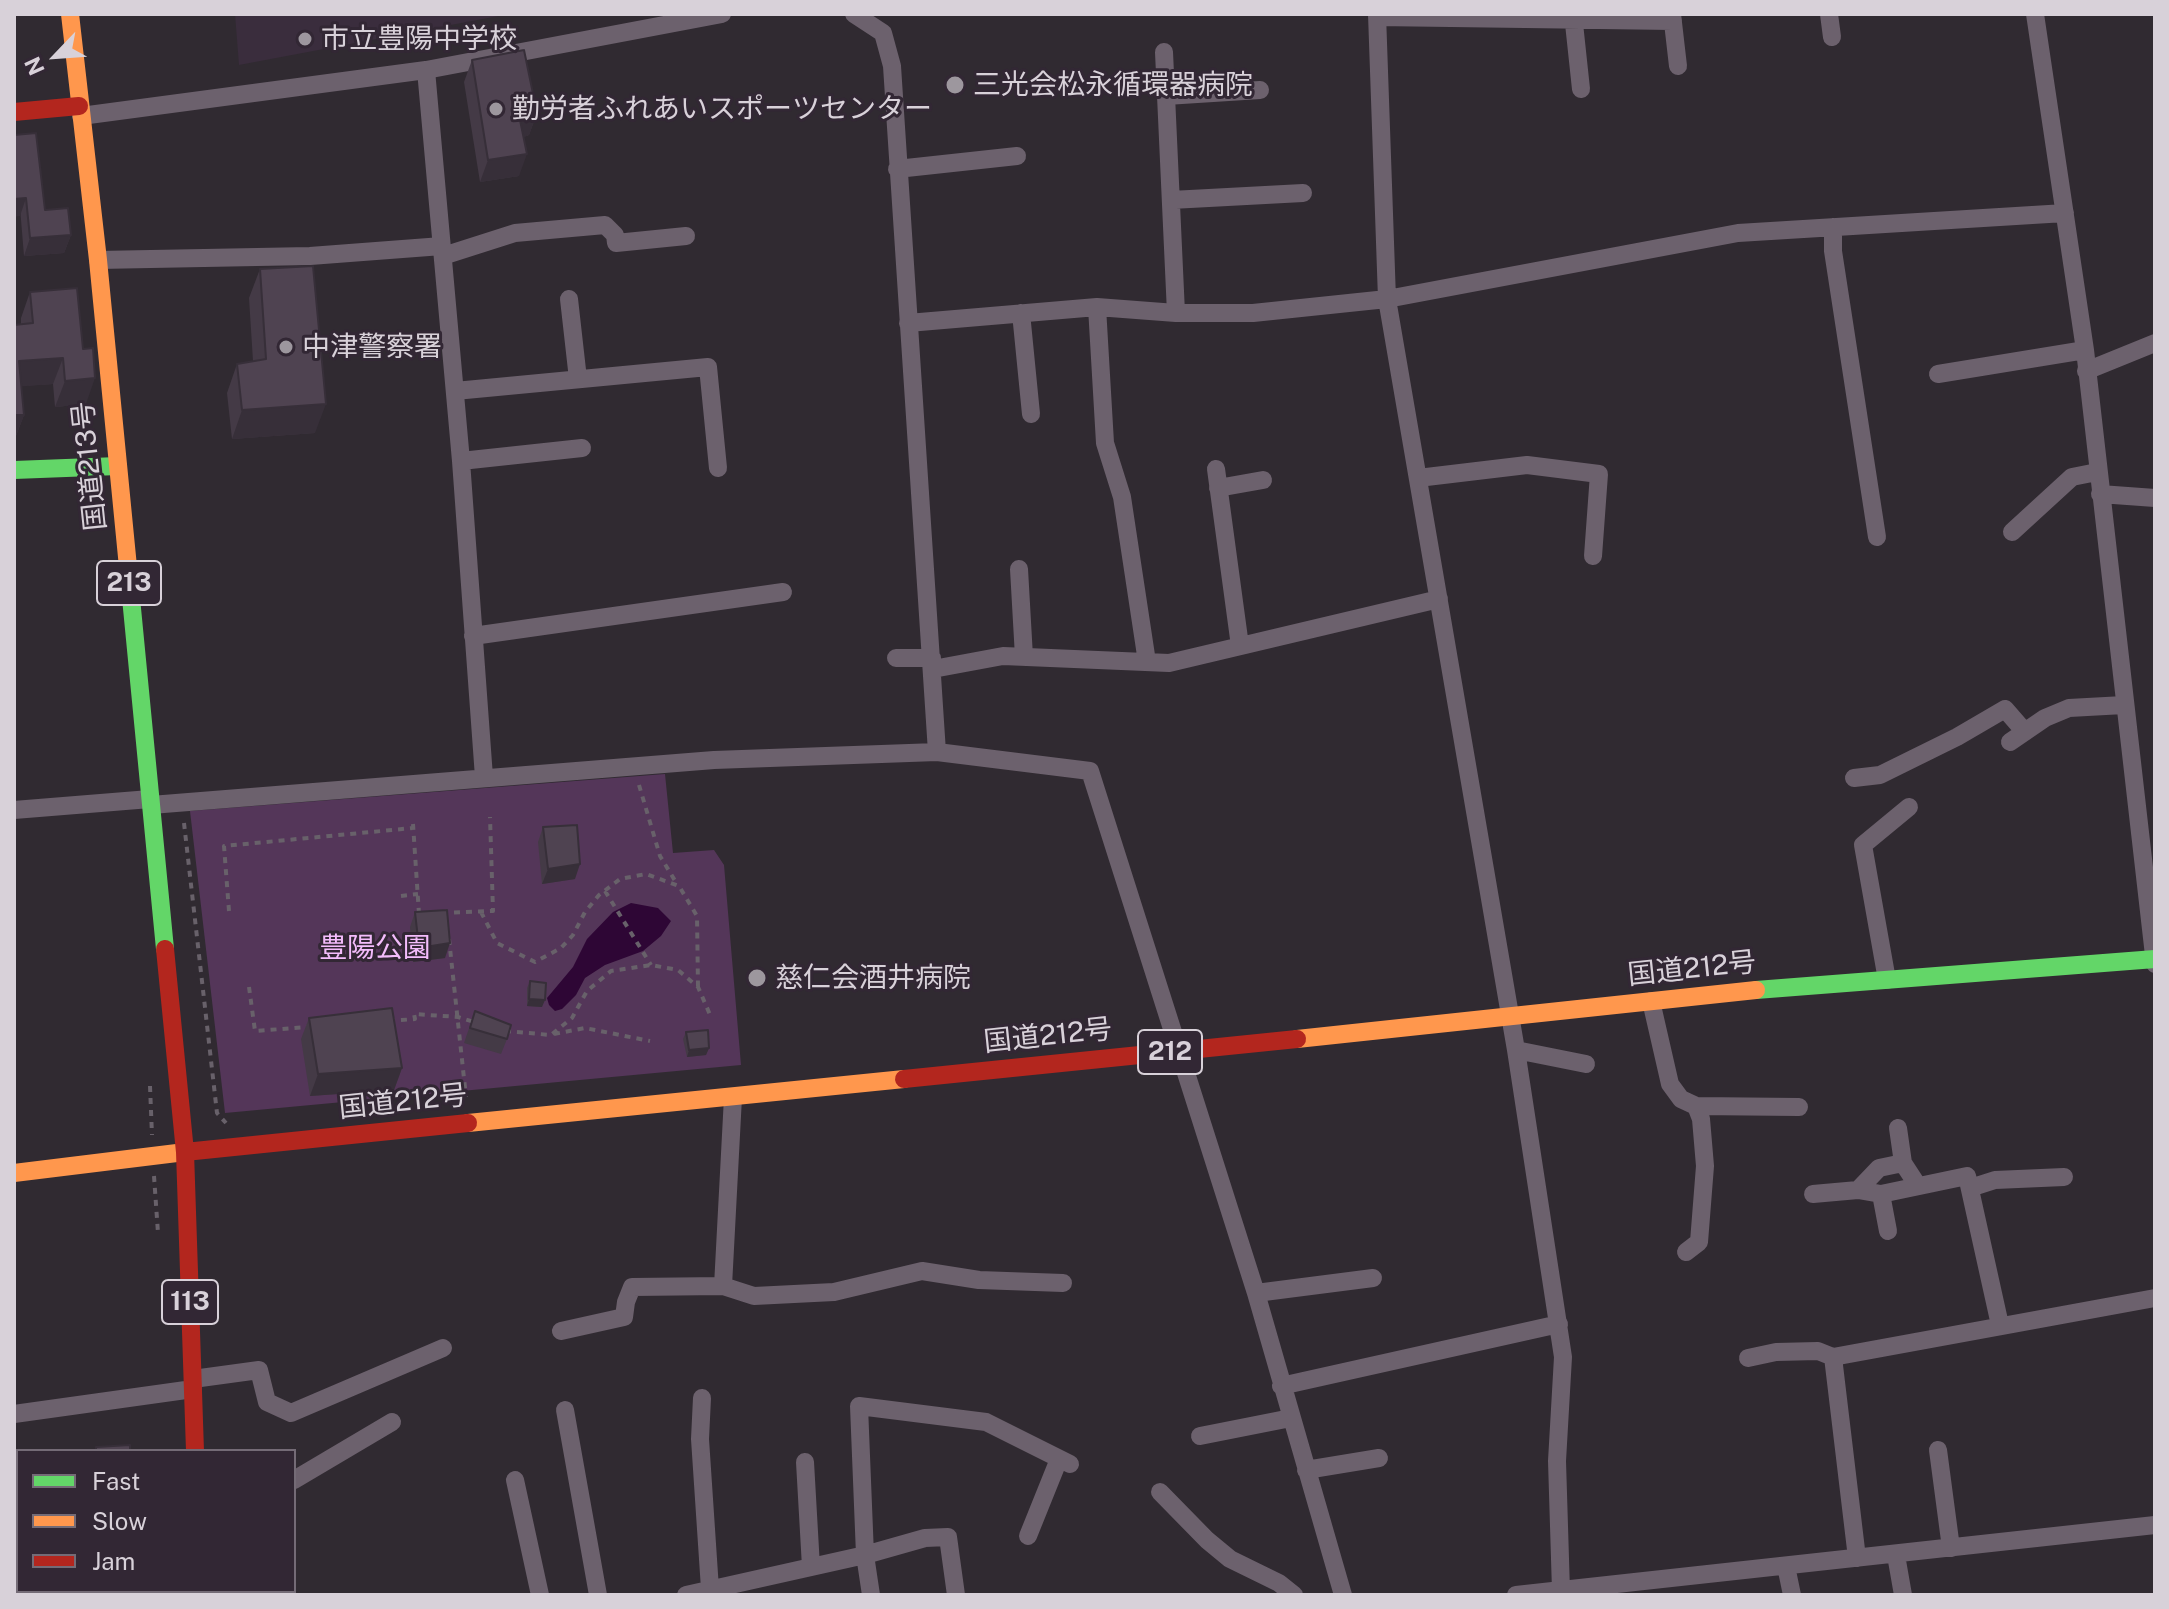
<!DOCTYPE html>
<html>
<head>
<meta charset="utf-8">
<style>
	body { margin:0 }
	#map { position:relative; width:2169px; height:1609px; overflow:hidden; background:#302a31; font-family:"Public Sans",sans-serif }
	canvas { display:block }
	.frame { position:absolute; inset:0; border:16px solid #d8d1d9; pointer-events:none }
	.legend { position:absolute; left:16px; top:1449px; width:280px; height:144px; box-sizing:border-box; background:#322734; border:2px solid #746b76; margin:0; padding:10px 14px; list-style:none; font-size:24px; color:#d8d1d9 }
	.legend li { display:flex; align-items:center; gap:16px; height:40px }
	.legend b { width:40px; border:2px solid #746b76 }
	.north { position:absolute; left:16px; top:16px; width:80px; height:80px; -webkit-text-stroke:6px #322734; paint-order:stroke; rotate:245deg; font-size:22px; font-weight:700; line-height:32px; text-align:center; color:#d8d1d9 }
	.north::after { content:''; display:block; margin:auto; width:28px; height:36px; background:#d8d1d9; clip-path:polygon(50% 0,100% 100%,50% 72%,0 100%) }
</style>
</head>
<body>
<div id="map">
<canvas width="2169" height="1609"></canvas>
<div class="frame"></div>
<ul class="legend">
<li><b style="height:10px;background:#63d668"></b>Fast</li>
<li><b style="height:10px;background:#ff974d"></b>Slow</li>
<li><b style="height:10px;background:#b3261e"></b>Jam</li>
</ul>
<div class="north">N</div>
</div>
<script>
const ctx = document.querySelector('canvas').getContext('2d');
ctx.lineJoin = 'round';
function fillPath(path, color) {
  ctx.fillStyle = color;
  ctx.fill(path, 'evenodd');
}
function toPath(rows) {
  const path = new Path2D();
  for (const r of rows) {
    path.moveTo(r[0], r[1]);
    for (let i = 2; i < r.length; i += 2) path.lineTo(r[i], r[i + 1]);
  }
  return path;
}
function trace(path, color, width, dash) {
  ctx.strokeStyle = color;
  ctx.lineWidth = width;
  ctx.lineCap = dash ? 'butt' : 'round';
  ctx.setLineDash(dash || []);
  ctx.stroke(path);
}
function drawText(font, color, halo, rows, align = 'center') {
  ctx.font = font + ' "Public Sans","Noto Sans JP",sans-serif';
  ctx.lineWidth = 6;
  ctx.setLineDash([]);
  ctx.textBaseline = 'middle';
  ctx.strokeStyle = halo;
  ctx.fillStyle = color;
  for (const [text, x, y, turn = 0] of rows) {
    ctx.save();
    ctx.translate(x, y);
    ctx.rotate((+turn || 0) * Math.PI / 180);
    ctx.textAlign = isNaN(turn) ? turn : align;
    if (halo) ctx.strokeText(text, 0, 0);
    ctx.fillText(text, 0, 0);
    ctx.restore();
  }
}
fillPath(toPath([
	[235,14,509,14,239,65]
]), '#3a2d3d');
fillPath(toPath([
	[665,774,673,853,714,850,724,865,741,1065,225,1113,190,811]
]), '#543659');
fillPath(toPath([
	[631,903,658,908,671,921,661,936,643,951,605,965,585,978,576,995,562,1009,555,1011,549,1005,547,998,573,967,587,939,613,912]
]), '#2e0635');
trace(toPath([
	[639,785,660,856,677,884],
	[184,823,217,1113,226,1123],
	[413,824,419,914,421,914],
	[605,891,651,965],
	[401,896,418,894],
	[229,911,224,846,413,828],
	[481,912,497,943,535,962,561,948,573,935,585,912,599,895,620,879,646,874,679,886,697,916,698,987],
	[442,913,493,911,490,817],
	[449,939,466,1097],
	[249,987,255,1031,308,1027],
	[389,1021,415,1019,414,1014,458,1017,474,1022],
	[505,1031,551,1035,572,1018,587,991,611,971,651,965,678,970,698,987,711,1017],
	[554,1034,585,1028,650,1041],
	[150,1086,152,1135],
	[154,1176,158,1233]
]), '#68616a', 4, [6, 6]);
trace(toPath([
	[854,14,883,33,892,66,937,752],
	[1377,14,1387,299,1516,1050,1563,1357,1557,1461,1561,1591],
	[1573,14,1581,89],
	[1672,14,1678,66],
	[1829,14,1832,37],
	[2035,14,2085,350,2155,964],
	[1377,17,1673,21],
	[1164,52,1176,313],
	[426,70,461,461,484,777],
	[1166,96,1260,90],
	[81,116,426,70,722,14],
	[897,169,1017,156],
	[1171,200,1303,193],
	[1833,227,1833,251,1877,537],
	[443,256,515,233,605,225,615,235,616,243,686,236],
	[98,260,310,256,442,246],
	[569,299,578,379],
	[1097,307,1105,443,1122,497,1147,662],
	[1021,313,1031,414],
	[908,323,1097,307,1176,313,1253,313,1387,299,1738,233,2065,213],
	[2086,371,2155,343],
	[1938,374,2085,350],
	[455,391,708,367,718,468],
	[461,461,582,448],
	[1216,469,1240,646],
	[1418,478,1527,465,1599,474,1593,556],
	[1218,488,1263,480],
	[2100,494,2155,498],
	[2012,532,2072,477,2097,472],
	[1019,569,1024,657],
	[473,636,783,592],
	[896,658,932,658],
	[933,669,1003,656,1169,663,1439,599],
	[2010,742,2045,718,2069,708,2124,705],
	[1854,778,1880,775,1957,737,2005,709,2025,732],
	[151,805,714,760,937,752,1090,771,1256,1293,1343,1595],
	[14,810,150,799],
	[1887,980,1863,845,1909,807],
	[1651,1001,1670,1084,1681,1099,1696,1106,1701,1119,1705,1166,1699,1242,1686,1252],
	[1516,1050,1586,1064],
	[1696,1106,1799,1107],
	[1898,1128,1903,1163],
	[1970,1188,1995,1180,2064,1177],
	[1858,1190,1879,1168,1903,1163,1918,1186],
	[1813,1194,1858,1190,1881,1194,1967,1176,2000,1325],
	[1881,1194,1888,1231],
	[723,1286,754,1296,834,1292,922,1271,979,1280,1063,1283],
	[1256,1293,1373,1278],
	[561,1331,624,1317,626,1302,632,1287,723,1286,733,1097],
	[1833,1357,1857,1558],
	[1748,1358,1776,1352,1818,1351,1833,1357,2155,1298],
	[193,1379,259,1370,267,1402,291,1413,443,1348],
	[1281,1386,1559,1324],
	[702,1398,700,1439,710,1589],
	[565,1410,598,1595],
	[14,1414,193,1389],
	[1200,1436,1291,1418],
	[1938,1450,1951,1548],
	[805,1462,811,1567],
	[1306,1470,1379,1458],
	[294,1480,392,1422],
	[515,1480,540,1595],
	[1160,1492,1207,1540,1230,1559,1279,1583,1294,1595],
	[1028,1536,1059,1459],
	[1896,1555,1903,1595],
	[1786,1566,1792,1595],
	[686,1595,865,1555,925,1538,948,1537,956,1595],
	[871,1595,865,1555,859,1406,986,1422,1070,1464],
	[1516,1595,2155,1525]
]), '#6c616d', 18);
trace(toPath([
	[14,470,118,466],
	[128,567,165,949],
	[1756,990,2155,959]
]), '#63d668', 18);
trace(toPath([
	[70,14,98,260,128,567],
	[1297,1039,1756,990],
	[468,1123,904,1079],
	[14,1173,185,1152]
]), '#ff974d', 18);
trace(toPath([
	[14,112,79,106],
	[165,949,185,1152,468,1123],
	[904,1079,1297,1039],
	[185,1152,195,1451],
	[199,1591,199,1595]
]), '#b3261e', 18);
fillPath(toPath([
	[472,60,537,113,529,135,523,137,519,176,480,182,464,82],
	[14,135,45,210,71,235,64,253,24,256],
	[260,269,315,433,232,439,227,393,237,364,253,361,249,298],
	[30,292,86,404,55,407,53,384,21,386,24,415,14,441,14,325,21,324,21,318],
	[543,827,575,879,542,884,538,842],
	[415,912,445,958,413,962,410,927],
	[530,981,542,1007,527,1006,527,988],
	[475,1011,507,1039,501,1054,464,1043],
	[309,1018,402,1068,394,1090,310,1096,301,1039],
	[686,1032,709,1048,706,1055,687,1057,683,1039],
	[18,1516,18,1566,17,1519]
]), '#443a46');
fillPath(toPath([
	[537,113,529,135,512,142,520,120],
	[527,154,519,176,480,182,488,160],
	[26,198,20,216,14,217,14,199],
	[71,235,64,253,24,256,30,238],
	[63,358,53,384,14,387,19,361],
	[95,378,86,404,55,407,65,381],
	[326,404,315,433,232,439,242,410],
	[14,415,24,415,14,441],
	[580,864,575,879,542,884,548,869],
	[450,943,445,958,413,962,419,948],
	[529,999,545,1000,542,1007,527,1006],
	[709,1048,706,1055,687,1057,689,1050],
	[402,1068,394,1090,310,1096,318,1074],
	[23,1591,163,1591,162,1595,21,1595]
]), '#372f39');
const building = toPath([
	[524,50,537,113,520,120,527,154,488,160,472,60,524,50],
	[36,133,45,210,68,208,71,235,30,238,26,198,14,199,14,135,36,133],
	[313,266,326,404,242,410,237,364,266,359,260,269,313,266],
	[77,288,83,349,93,348,95,378,65,381,63,358,19,361,24,415,14,415,14,325,33,323,30,292,77,288],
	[577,825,580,864,548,869,543,827,577,825],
	[447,910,450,943,419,948,415,912,447,910],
	[530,981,546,983,545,1000,529,999,530,981],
	[392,1008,402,1068,318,1074,309,1018,392,1008],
	[475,1011,511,1025,507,1039,470,1028,475,1011],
	[708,1030,709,1048,689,1050,686,1032,708,1030],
	[130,1445,130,1451,96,1451,96,1447,130,1445]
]);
fillPath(building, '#4f4351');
trace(building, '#372f39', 2);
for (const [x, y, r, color] of [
	[305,39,8,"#9d979e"],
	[955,85,10,"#9d979e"],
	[496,109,8,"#9d979e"],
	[286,347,8,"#9d979e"],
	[757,978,10,"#9d979e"]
]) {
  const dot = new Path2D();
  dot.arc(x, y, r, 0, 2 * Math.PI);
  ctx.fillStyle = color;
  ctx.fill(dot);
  trace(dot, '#322734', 3);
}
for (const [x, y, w] of [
	[129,583,64],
	[1170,1052,64],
	[190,1302,56]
]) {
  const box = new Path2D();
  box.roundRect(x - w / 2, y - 22, w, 44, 6);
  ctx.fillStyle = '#322734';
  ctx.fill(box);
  trace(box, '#d8d1d9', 2);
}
drawText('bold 26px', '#d8d1d9', null, [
	["213",129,583],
	["212",1170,1052],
	["113",190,1302]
]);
drawText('28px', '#d8d1d9', '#322734', [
	["市立豊陽中学校",321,39],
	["三光会松永循環器病院",973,85],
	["勤労者ふれあいスポーツセンター",512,109],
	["中津警察署",302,347],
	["慈仁会酒井病院",775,978]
], 'left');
drawText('28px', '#d8d1d9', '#322734', [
	["国道213号",90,466,-96],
	["国道212号",1692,969,-6],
	["国道212号",1048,1036,-6],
	["国道212号",403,1102,-6]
]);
drawText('28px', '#f3bcfb', '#322734', [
	["豊陽公園",375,948]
]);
</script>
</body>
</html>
